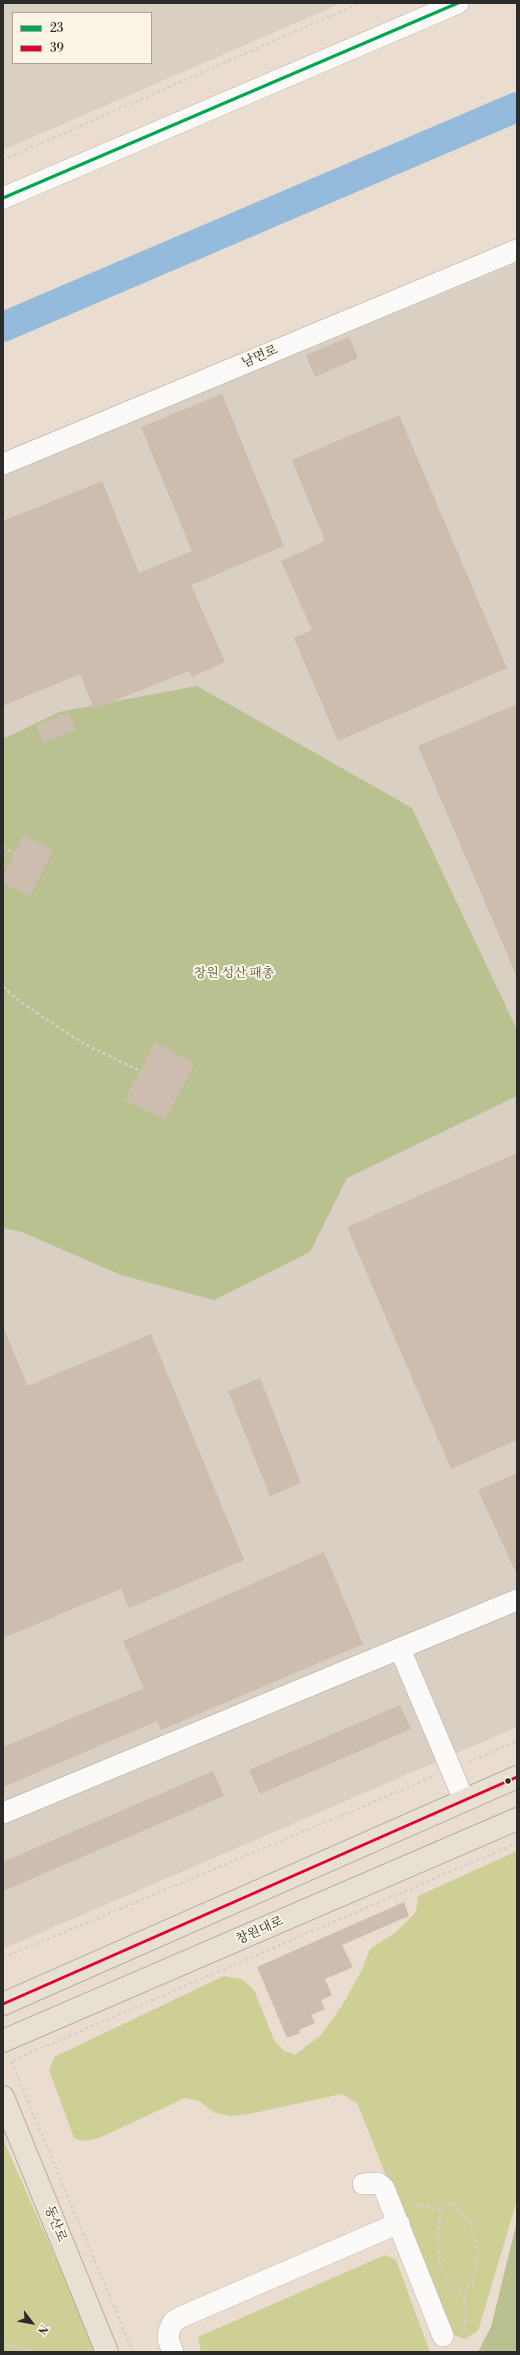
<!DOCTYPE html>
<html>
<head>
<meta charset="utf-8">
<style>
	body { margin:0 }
	#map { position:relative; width:520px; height:2355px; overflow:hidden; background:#eaddcf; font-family:"Libre Bodoni",serif }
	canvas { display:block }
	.frame { position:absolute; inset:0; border:4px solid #2b2b2b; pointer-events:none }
	.legend { position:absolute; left:12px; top:12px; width:140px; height:52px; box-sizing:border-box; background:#fcf5e5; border:1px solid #a8a49b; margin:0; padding:5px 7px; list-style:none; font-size:12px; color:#2b2b2b }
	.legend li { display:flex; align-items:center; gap:8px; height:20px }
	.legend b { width:20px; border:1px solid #a8a49b }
	.north { position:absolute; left:12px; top:2303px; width:40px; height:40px; -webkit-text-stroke:3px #fcf5e5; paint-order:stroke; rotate:122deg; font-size:11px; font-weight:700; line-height:16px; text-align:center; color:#2b2b2b }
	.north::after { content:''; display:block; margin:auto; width:14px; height:18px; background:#2b2b2b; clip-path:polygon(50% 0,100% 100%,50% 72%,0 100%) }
</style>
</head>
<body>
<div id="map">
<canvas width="520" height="2355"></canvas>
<div class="frame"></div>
<ul class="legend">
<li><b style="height:5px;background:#00a651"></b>23</li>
<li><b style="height:5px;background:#e4002b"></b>39</li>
</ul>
<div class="north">N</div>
</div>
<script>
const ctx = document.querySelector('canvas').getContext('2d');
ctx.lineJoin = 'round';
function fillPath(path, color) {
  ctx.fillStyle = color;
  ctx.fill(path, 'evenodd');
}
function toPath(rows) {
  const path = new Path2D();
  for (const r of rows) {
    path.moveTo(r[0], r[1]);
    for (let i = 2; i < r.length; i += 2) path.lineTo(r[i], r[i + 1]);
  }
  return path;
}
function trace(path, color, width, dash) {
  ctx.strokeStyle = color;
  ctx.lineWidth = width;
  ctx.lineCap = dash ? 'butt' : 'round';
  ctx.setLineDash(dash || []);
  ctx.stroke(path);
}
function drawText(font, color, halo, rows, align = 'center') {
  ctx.font = font + ' "Libre Bodoni","Noto Serif KR",serif';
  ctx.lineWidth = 4;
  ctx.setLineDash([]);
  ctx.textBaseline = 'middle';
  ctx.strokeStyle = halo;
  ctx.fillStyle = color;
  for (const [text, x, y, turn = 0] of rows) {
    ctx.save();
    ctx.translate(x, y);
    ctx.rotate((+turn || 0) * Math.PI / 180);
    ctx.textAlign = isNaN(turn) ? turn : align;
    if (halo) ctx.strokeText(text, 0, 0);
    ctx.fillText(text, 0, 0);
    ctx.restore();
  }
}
fillPath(toPath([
	[3,3,342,3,3,150],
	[13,13,151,13,151,63,13,63],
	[517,263,517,1727,3,1949,3,475]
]), '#d9cfc2');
fillPath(toPath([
	[517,1851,517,2200,478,2331,465,2339,449,2333,357,2103,342,2094,254,2113,231,2116,215,2113,199,2101,185,2098,99,2138,83,2141,74,2138,49,2070,54,2057,224,1976,242,1979,254,1990,274,2040,283,2050,295,2055,321,2035,343,2004,362,1970,370,1949,396,1932,416,1912,418,1896],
	[3,2139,97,2352,3,2352],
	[385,2255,396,2260,430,2352,201,2352,198,2337]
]), '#cdcf95');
fillPath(toPath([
	[197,686,412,808,517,1030,517,1096,347,1178,310,1252,214,1300,121,1275,22,1232,3,1228,3,739,59,712],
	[517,2221,517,2352,478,2352,491,2327]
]), '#b8c18f');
trace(toPath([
	[3,327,517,107]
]), '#94bbdc', 30);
fillPath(toPath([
	[349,337,358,358,315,377,306,355],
	[222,394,284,546,191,585,225,662,192,677,189,671,94,709,80,674,3,706,3,521,102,481,139,573,192,551,141,427],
	[399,415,507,668,338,741,294,638,312,630,281,561,325,541,292,460],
	[517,704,517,977,418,746],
	[69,712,76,730,43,743,36,725],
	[23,835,53,850,30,896,3,883,3,876],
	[155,1042,195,1063,165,1120,125,1100],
	[517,1153,517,1440,451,1469,347,1227],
	[3,1327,28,1386,151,1334,244,1560,129,1608,121,1589,3,1638],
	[260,1378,301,1483,270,1496,228,1391],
	[517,1473,517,1575,478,1490],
	[324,1552,363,1644,161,1730,157,1721,3,1787,3,1747,144,1688,123,1641],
	[400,1705,411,1729,260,1794,249,1770],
	[213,1771,224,1796,3,1891,3,1862],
	[404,1902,409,1916,342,1945,353,1967,325,1979,332,1995,321,2000,325,2009,311,2015,315,2023,299,2030,300,2033,287,2038,257,1967]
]), '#ccbdaf');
const minor = toPath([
	[3,198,458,3],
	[3,464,517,250],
	[400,1649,464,1800],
	[3,1813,517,1600],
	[363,2184,378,2183,384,2188,443,2336],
	[173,2352,168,2339,169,2331,173,2322,181,2317,399,2223]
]);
const major = toPath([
	[3,2004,517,1777],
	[3,2041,517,1819],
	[3,2097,107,2352]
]);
trace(minor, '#b4aca3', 22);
trace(major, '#b4aca3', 24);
trace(toPath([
	[3,160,360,3],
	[3,847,15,853],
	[3,987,22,1003,84,1044,140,1071],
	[468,1762,517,1741],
	[3,1958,435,1776],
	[409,2206,416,2204,441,2210,452,2203,471,2223,478,2251,473,2281,464,2292,450,2287,440,2263,437,2239,441,2210],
	[462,2335,466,2317,464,2292],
	[3,2343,26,2349,27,2352],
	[133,2352,11,2061,517,1843]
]), '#d4d0cc', 2.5, [3, 3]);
trace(minor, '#fcfaf8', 21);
trace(major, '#e7e0d3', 22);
trace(toPath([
	[3,198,458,3]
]), '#00a651', 3);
trace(toPath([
	[3,2004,517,1777]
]), '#e4002b', 3);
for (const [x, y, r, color] of [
	[508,1781,3.5,"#2b2b2b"]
]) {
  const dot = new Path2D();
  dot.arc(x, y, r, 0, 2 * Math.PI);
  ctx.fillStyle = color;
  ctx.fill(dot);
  trace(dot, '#fcf5e5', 1.5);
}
drawText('13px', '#2b2b2b', '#fcf5e5', [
	["남면로",260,357,-23],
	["창원대로",260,1931,-24],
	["동산로",55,2224,68]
]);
drawText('13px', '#54593d', '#fcf5e5', [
	["창원 성산 패총",234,974]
]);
</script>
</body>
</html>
